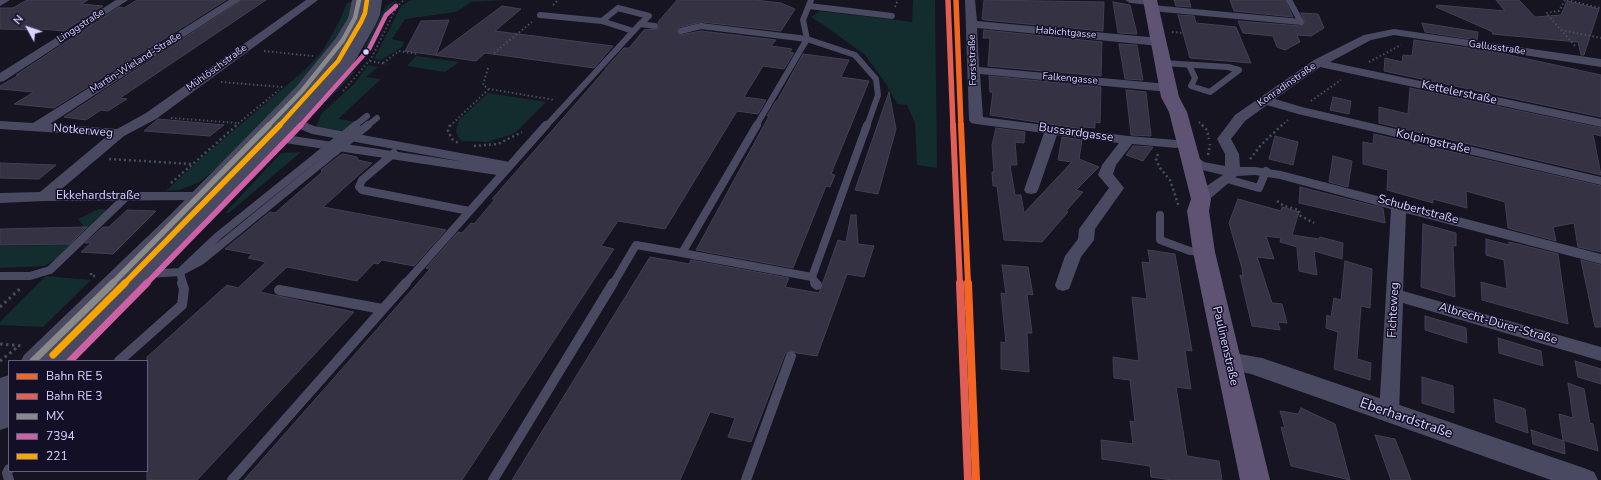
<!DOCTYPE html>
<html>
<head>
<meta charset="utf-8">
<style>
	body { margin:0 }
	#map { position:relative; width:1601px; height:480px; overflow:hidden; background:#161421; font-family:"Nunito Sans",sans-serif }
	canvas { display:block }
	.legend { position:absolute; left:8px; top:360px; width:140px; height:112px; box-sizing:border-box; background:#130f26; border:1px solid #625e7d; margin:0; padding:5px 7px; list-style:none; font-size:12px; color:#d9d4ff }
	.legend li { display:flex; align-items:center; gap:8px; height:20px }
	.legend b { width:20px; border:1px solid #625e7d }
	.north { position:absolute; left:8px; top:8px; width:40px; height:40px; -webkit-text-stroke:3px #130f26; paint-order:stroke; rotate:310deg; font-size:11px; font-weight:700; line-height:16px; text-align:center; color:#d9d4ff }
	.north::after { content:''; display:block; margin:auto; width:14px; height:18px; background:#d9d4ff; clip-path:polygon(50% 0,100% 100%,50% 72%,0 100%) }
</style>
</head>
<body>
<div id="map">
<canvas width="1601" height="480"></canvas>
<ul class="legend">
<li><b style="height:5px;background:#f26522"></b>Bahn RE 5</li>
<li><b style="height:5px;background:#e45f53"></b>Bahn RE 3</li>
<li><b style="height:5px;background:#898989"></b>MX</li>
<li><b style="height:5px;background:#ce60a6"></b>7394</li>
<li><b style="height:5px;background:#f7a600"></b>221</li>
</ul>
<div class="north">N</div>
</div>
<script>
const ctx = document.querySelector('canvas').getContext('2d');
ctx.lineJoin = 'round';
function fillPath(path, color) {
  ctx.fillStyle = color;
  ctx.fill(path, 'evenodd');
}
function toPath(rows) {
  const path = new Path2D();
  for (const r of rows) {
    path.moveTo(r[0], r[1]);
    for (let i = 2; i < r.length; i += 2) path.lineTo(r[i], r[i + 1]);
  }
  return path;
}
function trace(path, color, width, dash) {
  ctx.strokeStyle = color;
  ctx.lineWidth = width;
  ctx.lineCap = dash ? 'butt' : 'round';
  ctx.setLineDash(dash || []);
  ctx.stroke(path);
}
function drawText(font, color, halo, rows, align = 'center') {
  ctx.font = font + ' "Nunito Sans",sans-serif';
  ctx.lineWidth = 3;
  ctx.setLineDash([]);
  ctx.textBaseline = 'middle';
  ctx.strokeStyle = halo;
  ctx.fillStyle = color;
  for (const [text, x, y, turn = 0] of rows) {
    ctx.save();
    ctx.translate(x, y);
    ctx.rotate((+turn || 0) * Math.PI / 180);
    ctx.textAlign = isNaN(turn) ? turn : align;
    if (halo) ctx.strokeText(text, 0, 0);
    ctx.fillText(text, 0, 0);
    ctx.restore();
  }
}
fillPath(toPath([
	[364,0,370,0,366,15,353,42,329,76,282,125,274,125],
	[397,0,391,6,378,38,368,53,361,53,386,6],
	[411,0,504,0,471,2,456,12,405,19,392,39,404,42,402,47,381,60,374,59,401,6],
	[913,0,935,0,937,168,917,165,915,123,907,105,897,104,886,84,865,55,825,26,811,17,820,11,912,22],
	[352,2,348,17,341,33,313,71,220,166,198,183,179,190,166,191,199,160,306,69,323,50,339,22,347,3],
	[416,56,459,62,445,72,407,66],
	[368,65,378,67,366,77,381,79,338,119,356,122,344,131,316,127,322,113,354,84],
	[349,72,355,72,336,92,304,119,308,110],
	[488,93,546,102,517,131,510,135,487,142,462,141,458,137,456,131,459,120],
	[301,152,229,213,225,213,281,153],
	[99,209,107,210,94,225,61,256,44,266,0,268,0,246,65,245,83,225,78,219],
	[46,276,91,280,43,327,0,325,0,322]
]), '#132c2d');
const building = toPath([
	[27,0,88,0,81,4,103,6,64,31,40,29,37,30,0,29,0,8,13,8,27,0],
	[137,0,226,0,54,108,14,104,34,92,0,89,0,86,19,75,16,75,119,7,124,8,137,0],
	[242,0,266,0,120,98,127,99,108,111,101,110,86,120,64,117,242,0],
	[677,0,755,0,781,3,795,9,781,31,702,22,680,27,677,30,680,35,701,31,776,40,771,46,792,49,790,52,794,53,784,69,763,66,744,97,766,100,758,114,737,111,665,229,618,221,601,246,614,249,462,480,244,480,430,269,426,268,458,232,462,233,471,223,474,224,495,199,492,199,606,69,605,69,624,48,629,48,644,30,658,29,659,26,658,22,677,0],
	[984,0,1104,2,1103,31,985,20,982,19,984,0],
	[1174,0,1189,0,1191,7,1176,6,1174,0],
	[1230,0,1285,0,1293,17,1234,11,1230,0],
	[1496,0,1519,0,1535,17,1561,15,1567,1,1599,9,1584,55,1581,55,1578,42,1492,34,1493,32,1436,7,1437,5,1505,11,1496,0],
	[1113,2,1130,5,1137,34,1118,33,1113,2],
	[502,6,521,9,495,31,613,46,594,68,485,53,476,61,405,51,421,21,449,20,436,55,502,6],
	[1301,13,1318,14,1324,28,1311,36,1297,35,1300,42,1285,50,1277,47,1273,36,1243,33,1238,21,1301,26,1305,22,1301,13],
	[1178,15,1194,16,1196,23,1236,27,1251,63,1190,58,1178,15],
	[1422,23,1478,32,1477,40,1425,32,1422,23],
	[984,30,1102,42,1101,76,988,66,990,38,983,38,984,30],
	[1414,40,1496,52,1601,75,1601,117,1384,71,1385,58,1402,62,1403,55,1412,56,1414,40],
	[1119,44,1137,45,1143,80,1125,79,1119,44],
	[803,54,849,60,841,77,869,81,831,174,835,175,830,187,826,186,793,268,696,250,769,116,767,116,776,101,777,101,803,54],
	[989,76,1101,87,1100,123,1095,122,1095,128,1084,127,1083,129,990,115,993,92,990,92,989,76],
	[1410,88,1601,128,1601,136,1593,134,1601,175,1379,123,1379,107,1408,114,1410,88],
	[1126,90,1146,92,1151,136,1131,135,1126,90],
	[889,92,896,129,878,194,855,190,889,92],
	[1333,97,1351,101,1349,114,1330,110,1333,97],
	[158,119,224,125,210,136,144,131,158,119],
	[996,128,1025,132,1024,143,1015,142,1017,165,1010,165,1015,195,1021,195,1024,213,1072,162,1058,160,1062,137,1082,140,1079,159,1099,167,1076,190,1083,192,1066,211,1068,212,1042,242,1004,240,997,186,993,186,992,172,994,172,992,145,996,128],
	[1374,134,1601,186,1601,252,1578,247,1574,223,1553,227,1556,241,1508,228,1505,202,1466,191,1467,208,1433,199,1433,203,1387,190,1388,170,1363,164,1363,142,1373,144,1374,134],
	[1275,136,1298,142,1293,165,1269,159,1275,136],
	[1133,146,1153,147,1143,161,1126,155,1133,146],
	[343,154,357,157,358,160,372,163,323,207,446,230,414,266,382,260,378,264,374,263,357,281,287,267,260,292,354,312,197,480,147,480,147,357,227,285,238,288,266,262,248,258,252,254,225,249,270,212,275,213,322,172,321,170,339,156,343,154],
	[1333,156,1352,161,1348,187,1329,182,1333,156],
	[0,163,56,165,39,179,0,178,0,163],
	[1300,187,1383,208,1385,223,1299,203,1300,187],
	[1238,199,1281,211,1282,207,1299,212,1292,235,1319,239,1320,237,1343,243,1342,259,1314,251,1317,275,1299,271,1297,247,1280,242,1281,238,1266,236,1274,259,1257,257,1272,303,1282,304,1287,323,1278,322,1280,330,1252,326,1240,275,1243,276,1242,268,1229,223,1238,199],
	[127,210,156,211,113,254,81,252,91,243,85,243,103,227,109,227,127,210],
	[851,215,856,215,858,244,874,246,864,277,847,274,817,356,797,353,790,350,785,354,751,442,728,437,735,418,710,412,680,480,512,480,650,257,689,264,691,260,789,278,785,287,819,293,838,240,846,242,851,215],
	[1423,224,1456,233,1456,246,1453,245,1455,297,1421,287,1423,224],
	[87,227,70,244,0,245,0,229,87,227],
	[1486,239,1509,245,1509,242,1558,254,1568,324,1482,300,1481,282,1507,289,1504,260,1486,255,1486,239],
	[1148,250,1175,254,1192,351,1185,350,1191,389,1176,387,1187,456,1219,461,1222,480,1172,480,1151,477,1150,466,1102,459,1101,440,1133,444,1130,421,1135,422,1130,380,1114,378,1113,357,1139,361,1132,297,1147,299,1142,262,1150,263,1148,250],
	[1581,260,1601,265,1601,327,1595,327,1581,260],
	[1345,261,1372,269,1370,308,1361,306,1357,359,1371,363,1370,380,1334,369,1338,332,1326,328,1327,315,1331,317,1334,298,1341,300,1345,261],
	[1002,265,1028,267,1033,295,1027,294,1032,333,1027,333,1029,372,1001,369,1001,342,1006,343,1001,293,1006,294,1002,265],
	[1425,316,1466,328,1467,343,1425,330,1425,316],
	[1498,338,1541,351,1543,366,1499,353,1498,338],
	[1575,361,1601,369,1601,384,1578,377,1575,361],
	[1422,377,1453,386,1454,413,1422,403,1422,377],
	[1568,383,1584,389,1590,423,1593,424,1598,451,1563,440,1559,414,1573,418,1568,383],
	[1494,399,1525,409,1528,433,1496,422,1494,399],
	[1301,408,1335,424,1350,480,1291,466,1281,427,1285,428,1280,411,1298,414,1301,408],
	[1531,430,1564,441,1565,454,1533,444,1531,430],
	[1375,435,1395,439,1411,480,1391,480,1375,435]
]);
fillPath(building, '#343243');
trace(building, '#433f54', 1);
trace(toPath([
	[1565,0,1559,11,1546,13,1576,47],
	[1567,0,1600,8],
	[553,5,558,0],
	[895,7,898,0],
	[1561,30,1601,38],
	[1172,32,1183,33],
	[264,51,313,56],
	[494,53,532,22],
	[370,61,386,64],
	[1369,62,1401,45],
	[383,63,399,51,417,54],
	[488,68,483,85,489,89,555,100],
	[221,82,283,87],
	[343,91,371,59,397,6,404,0],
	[1311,101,1341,80],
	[171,118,238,123],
	[1199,122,1203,126],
	[235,126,279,90],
	[450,126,489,89],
	[1281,126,1288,120]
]), '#44505f', 2, [1.5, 2.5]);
trace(toPath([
	[450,125,448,131,452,139,460,144],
	[1202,125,1207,130,1209,139],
	[474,146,498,144,522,132],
	[1158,154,1156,159,1160,168,1170,180,1179,207],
	[1208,155,1210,144],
	[109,159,192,164],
	[1250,159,1261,145,1282,125],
	[171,183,237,125],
	[1277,201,1284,206,1299,210,1299,215,1314,223],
	[91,273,91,276,95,276]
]), '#44505f', 2.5, [2, 3]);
trace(toPath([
	[0,307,22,287],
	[0,344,22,346],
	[0,361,19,346]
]), '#44505f', 3, [2.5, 3.5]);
trace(toPath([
	[809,6,892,16],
	[1152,8,1301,22,1289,0],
	[540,15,602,21,633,31],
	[602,21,618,8,649,16,640,24],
	[681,31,701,26,807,39,855,55,876,79,878,95,867,126],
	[1163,63,1228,67,1239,70,1210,92,1191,86,1195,78,1189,65],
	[299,116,301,125,304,126],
	[354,126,367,116],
	[367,126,377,118],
	[546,126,640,24,655,26],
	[756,126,807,39,803,20,811,0]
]), '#4a4962', 6);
trace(toPath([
	[301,125,313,130,509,166],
	[757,125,682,253,812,277],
	[279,138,504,172],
	[394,153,362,180,359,187,362,190,469,211],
	[1227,179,1259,188,1266,171],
	[1160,215,1160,240,1190,251,1204,252],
	[147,274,180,272,218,236,356,125],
	[0,276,30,276,50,270,126,197],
	[183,284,180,272,201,261,368,125],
	[405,284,546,125],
	[613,284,636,245,682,253],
	[816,284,812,277,867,125]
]), '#4a4962', 8);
trace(toPath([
	[815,283,817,285],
	[279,290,382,309],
	[119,361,182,305,184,289,182,283],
	[9,469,7,473,9,480],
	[232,480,406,283],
	[493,480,613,283],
	[746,480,791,356]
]), '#4a4962', 10);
fillPath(toPath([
	[0,0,10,0,0,6,0,0],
	[116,0,128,0,4,81,0,82,0,73,116,0],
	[229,0,241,0,50,124,117,129,146,113,306,0,318,0,156,119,124,136,58,192,197,192,202,194,205,197,202,200,44,201,0,203,0,193,40,192,107,136,0,129,0,121,33,123,229,0],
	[965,0,975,0,977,21,1159,38,1165,42,1159,46,977,28,979,67,1168,84,1174,88,1168,92,980,74,983,117,1128,136,1176,140,1181,141,1183,144,1181,147,1176,148,1132,144,1116,165,1113,174,1124,188,1095,229,1094,240,1081,257,1069,289,1063,291,1057,289,1055,285,1065,256,1078,239,1079,229,1109,188,1098,175,1102,165,1119,143,1057,135,1038,190,1036,193,1031,194,1026,193,1024,190,1044,133,976,124,971,123,969,120,965,0],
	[1125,0,1154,0,1155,2,1150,5,1130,3,1125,0],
	[1394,29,1601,59,1601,67,1394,35,1371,40,1330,62,1601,119,1601,127,1320,67,1275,99,1302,107,1601,177,1601,185,1298,114,1267,105,1245,121,1231,139,1239,154,1240,167,1255,167,1281,171,1601,254,1601,264,1406,213,1403,291,1601,347,1601,361,1403,303,1399,413,1396,419,1389,421,1382,419,1379,413,1391,209,1280,179,1255,175,1237,176,1206,202,1201,204,1196,202,1193,199,1205,187,1223,175,1194,168,1183,158,1185,155,1190,154,1195,155,1204,162,1225,166,1225,154,1217,139,1235,115,1314,60,1364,35,1394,29]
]), '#4a4962');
fillPath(toPath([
	[352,0,366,0,362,18,348,43,308,95,218,188,273,134,338,63,361,26,366,15,368,0,382,0,380,15,375,26,352,66,285,142,74,361,21,361,24,355,171,214,296,87,336,38,348,18,352,0],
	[1228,352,1262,358,1584,468,1594,472,1598,480,1551,480,1251,374,1219,367,1216,361,1219,355,1228,352],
	[9,375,9,427,0,430,0,378,9,375]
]), '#4a4962');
fillPath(toPath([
	[1143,0,1157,0,1179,97,1187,112,1211,199,1209,211,1215,252,1270,480,1240,480,1193,252,1187,211,1191,199,1169,112,1161,97,1143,0]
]), '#5e5373');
trace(toPath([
	[268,126,302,91,343,40,355,18,359,0]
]), '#898989', 4.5);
trace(toPath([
	[112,284,269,125]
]), '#898989', 5.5);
trace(toPath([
	[33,361,113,283]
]), '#898989', 7);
trace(toPath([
	[300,126,369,49,386,15,396,6]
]), '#ce60a6', 4.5);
trace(toPath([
	[146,284,301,125]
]), '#ce60a6', 5.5);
trace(toPath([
	[70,361,147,283]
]), '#ce60a6', 7);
trace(toPath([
	[279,126,338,61,361,22,365,13,367,0]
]), '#f7a600', 4.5);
trace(toPath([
	[124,284,280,125]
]), '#f7a600', 5.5);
trace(toPath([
	[53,355,125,283]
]), '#f7a600', 7);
trace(toPath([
	[956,0,961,126]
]), '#f26522', 5.5);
trace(toPath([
	[961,125,968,284]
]), '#f26522', 6);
trace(toPath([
	[968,283,976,480]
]), '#f26522', 8);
trace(toPath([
	[948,0,953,126]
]), '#e45f53', 5.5);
trace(toPath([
	[953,125,960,284]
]), '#e45f53', 6);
trace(toPath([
	[960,283,968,480]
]), '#e45f53', 8);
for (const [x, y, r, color] of [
	[366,52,3.5,"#d9d4ff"]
]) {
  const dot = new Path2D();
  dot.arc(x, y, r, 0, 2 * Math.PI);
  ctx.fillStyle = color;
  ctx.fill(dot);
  trace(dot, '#130f26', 1.5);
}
drawText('10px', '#d9d4ff', '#130f26', [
	["Linggstraße",81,26,-33],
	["Habichtgasse",1066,33,5],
	["Gallusstraße",1497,48,8],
	["Forststraße",973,60,-92],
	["Martin-Wieland-Straße",136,63,-32],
	["Mühlöschstraße",217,68,-36],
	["Falkengasse",1070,79,5],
	["Konradinstraße",1287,85,-35]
]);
drawText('12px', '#d9d4ff', '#130f26', [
	["Kettelerstraße",1459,93,12],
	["Notkerweg",83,131,5],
	["Bussardgasse",1076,133,8],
	["Kolpingstraße",1433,142,13],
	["Ekkehardstraße",98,196],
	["Schubertstraße",1418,210,15],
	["Fichteweg",1394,310,-87],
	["Albrecht-Dürer-Straße",1498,324,16],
	["Paulinenstraße",1225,346,77]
]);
drawText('14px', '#d9d4ff', '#130f26', [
	["Eberhardstraße",1406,419,19]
]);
</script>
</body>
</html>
